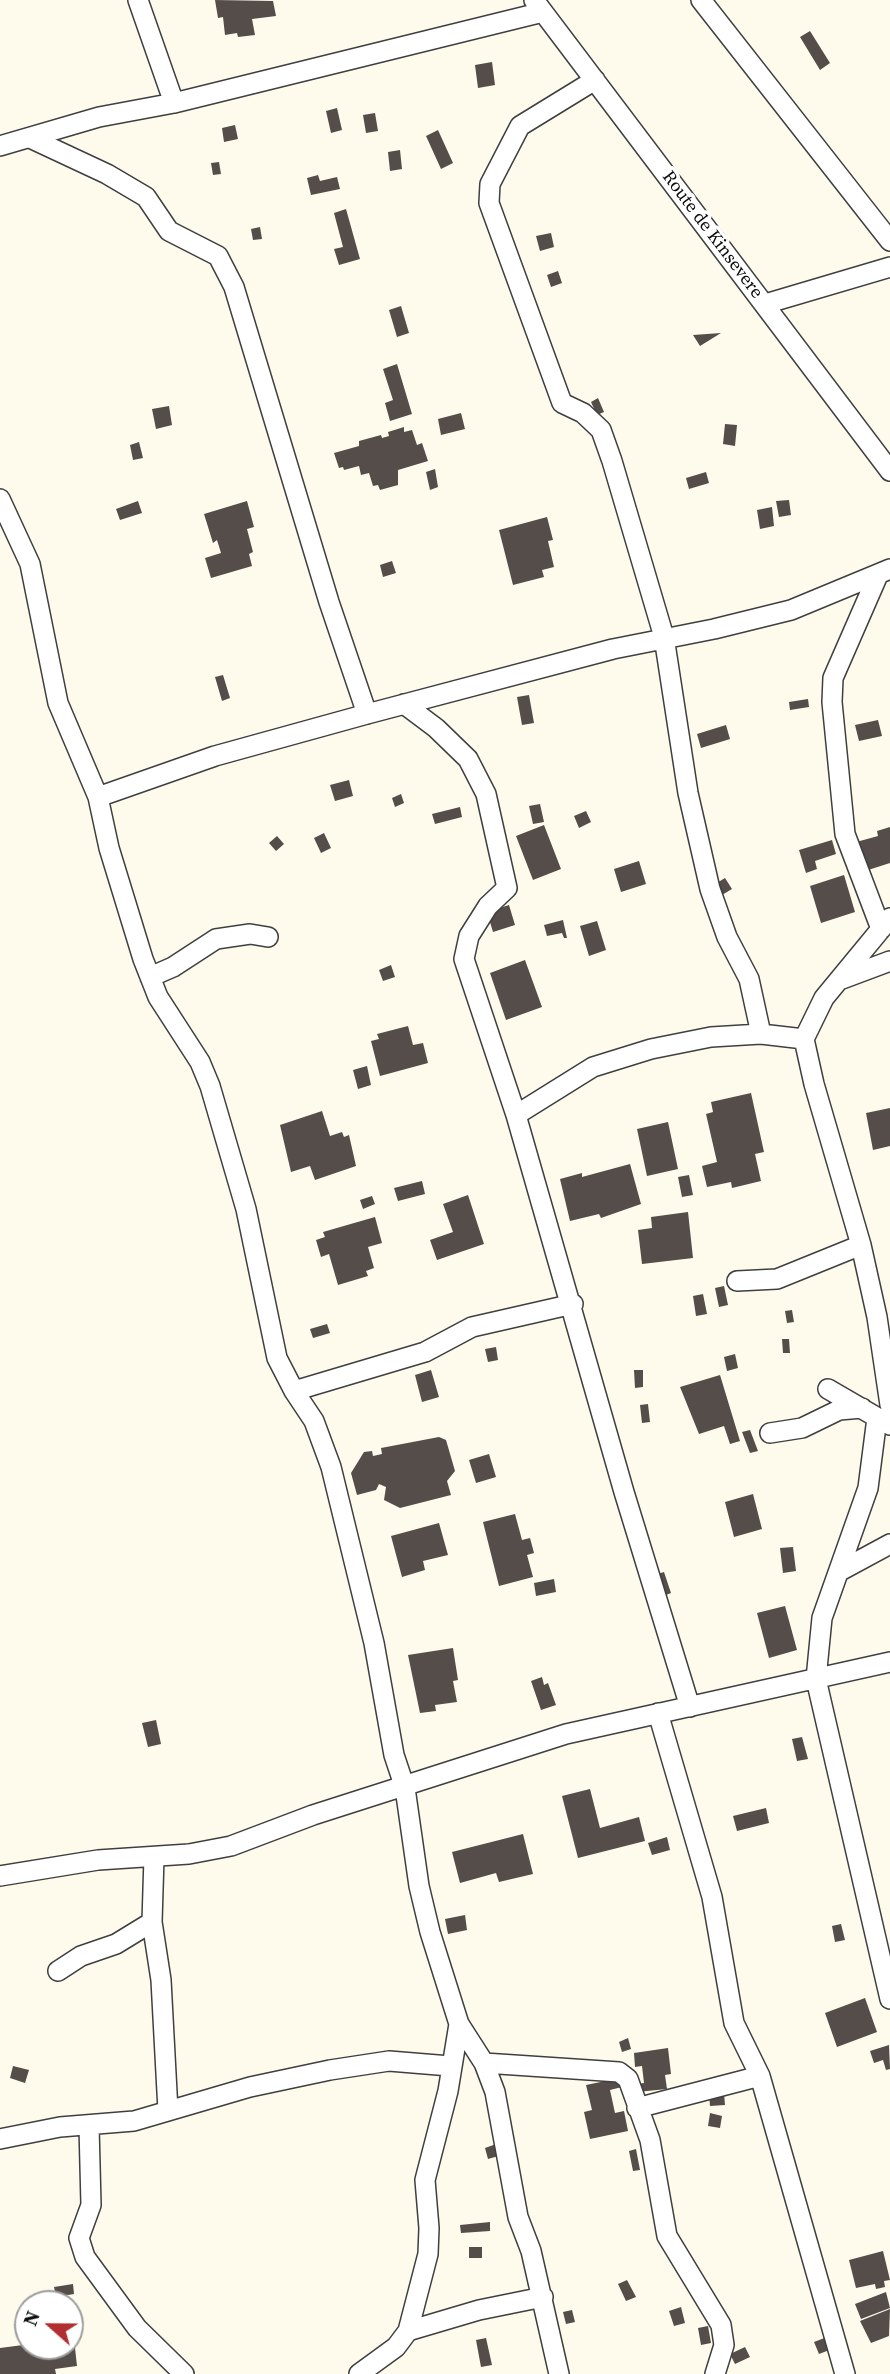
<!DOCTYPE html>
<html>
<head>
<meta charset="utf-8">
<style>
	body { margin:0 }
	#map { position:relative; width:890px; height:2374px; overflow:hidden; background:#fefbec; font-family:"Source Serif 4",serif }
	canvas { display:block }
	.north { position:absolute; left:14px; top:2290px; width:70px; height:70px; box-sizing:border-box; background:#fff; border:2px solid #9e9e9e; border-radius:50%; rotate:291deg; font-size:19px; font-weight:700; line-height:28px; text-align:center; color:#0c0c0c }
	.north::after { content:''; display:block; margin:auto; width:24px; height:32px; background:#b12e31; clip-path:polygon(50% 0,100% 100%,50% 72%,0 100%) }
</style>
</head>
<body>
<div id="map">
<canvas width="890" height="2374"></canvas>
<div class="north">N</div>
</div>
<script>
const ctx = document.querySelector('canvas').getContext('2d');
ctx.lineJoin = 'round';
function fillPath(path, color) {
  ctx.fillStyle = color;
  ctx.fill(path, 'evenodd');
}
function toPath(rows) {
  const path = new Path2D();
  for (const r of rows) {
    path.moveTo(r[0], r[1]);
    for (let i = 2; i < r.length; i += 2) path.lineTo(r[i], r[i + 1]);
  }
  return path;
}
function trace(path, color, width, dash) {
  ctx.strokeStyle = color;
  ctx.lineWidth = width;
  ctx.lineCap = dash ? 'butt' : 'round';
  ctx.setLineDash(dash || []);
  ctx.stroke(path);
}
function drawText(font, color, halo, rows, align = 'center') {
  ctx.font = font + ' "Source Serif 4",serif';
  ctx.lineWidth = 7;
  ctx.setLineDash([]);
  ctx.textBaseline = 'middle';
  ctx.strokeStyle = halo;
  ctx.fillStyle = color;
  for (const [text, x, y, turn = 0] of rows) {
    ctx.save();
    ctx.translate(x, y);
    ctx.rotate((+turn || 0) * Math.PI / 180);
    ctx.textAlign = isNaN(turn) ? turn : align;
    if (halo) ctx.strokeText(text, 0, 0);
    ctx.fillText(text, 0, 0);
    ctx.restore();
  }
}
fillPath(toPath([
	[215,0,273,1,276,16,252,19,255,35,238,37,237,33,225,35,223,17,218,18],
	[810,31,830,63,820,70,800,37],
	[492,62,495,85,478,88,475,65],
	[337,108,342,130,331,133,326,111],
	[375,113,378,131,366,133,363,115],
	[235,125,238,139,224,142,222,128],
	[438,130,453,163,441,169,426,136],
	[400,150,402,169,390,171,388,152],
	[219,162,221,174,213,175,211,163],
	[318,175,320,181,337,177,340,189,311,195,307,178],
	[346,209,360,259,339,265,334,249,343,247,334,213],
	[260,227,262,239,253,240,251,229],
	[551,233,554,247,540,251,536,236],
	[558,271,562,283,551,287,547,275],
	[401,306,409,333,397,337,389,310],
	[721,333,700,346,693,335],
	[397,364,412,414,390,421,385,403,393,400,383,369],
	[598,398,604,412,597,415,591,402],
	[169,406,172,425,156,429,152,409],
	[461,413,465,429,441,435,438,419],
	[725,424,737,425,735,446,723,444],
	[404,427,404,432,412,430,417,445,422,443,428,461,398,470,398,485,380,490,378,485,373,486,369,473,361,475,359,466,344,470,343,467,339,468,334,453,359,446,359,441,381,435,382,438,389,436,388,432],
	[139,442,143,458,133,460,130,445],
	[435,469,438,487,430,490,426,472],
	[706,472,709,483,689,489,686,478],
	[789,500,791,515,779,517,776,501],
	[138,501,142,513,120,520,116,509],
	[247,501,254,527,247,529,253,552,249,554,252,566,211,578,205,558,221,553,217,540,213,543,204,514],
	[772,507,774,526,760,529,757,510],
	[547,517,553,540,548,541,554,567,542,570,544,577,513,585,499,530],
	[392,561,396,573,383,577,380,565],
	[223,675,230,698,222,701,215,677],
	[529,695,534,723,522,725,517,697],
	[808,699,809,707,790,710,789,702],
	[878,720,882,736,859,741,855,725],
	[726,725,730,739,701,748,697,734],
	[349,780,353,796,335,801,330,785],
	[401,794,404,803,395,807,392,798],
	[540,804,544,822,533,824,529,806],
	[460,807,462,817,435,824,432,814],
	[586,811,591,822,579,828,574,816],
	[544,825,561,869,533,880,516,836],
	[890,827,890,863,865,871,849,844,878,836,877,831],
	[324,833,331,848,321,853,314,838],
	[277,836,284,844,276,851,269,843],
	[832,840,836,854,815,861,817,869,806,873,799,850],
	[639,861,646,884,621,892,614,869],
	[844,875,855,912,821,923,810,886],
	[725,878,732,889,722,895,715,884],
	[509,905,515,925,493,932,487,912],
	[563,920,567,938,564,938,562,933,547,936,544,925],
	[597,921,606,950,589,956,580,926],
	[525,960,542,1007,506,1020,490,973],
	[391,965,395,977,383,981,379,970],
	[408,1026,413,1045,423,1043,428,1063,380,1076,371,1041,379,1039,377,1034],
	[367,1066,371,1085,358,1089,353,1070],
	[751,1093,764,1152,755,1154,761,1181,732,1188,731,1182,707,1187,702,1166,717,1162,706,1114,713,1112,711,1102],
	[890,1108,890,1146,873,1150,866,1113],
	[322,1111,330,1136,342,1132,344,1137,349,1135,356,1166,315,1180,310,1166,291,1172,280,1125],
	[668,1122,678,1169,647,1176,637,1129],
	[630,1164,641,1204,601,1218,599,1214,570,1221,560,1179,582,1173,582,1177],
	[689,1175,693,1195,682,1197,678,1177],
	[422,1181,425,1194,398,1201,394,1188],
	[468,1195,484,1244,437,1260,430,1240,453,1232,443,1204],
	[372,1196,375,1204,363,1209,360,1200],
	[688,1212,693,1258,642,1264,638,1230,652,1228,651,1217],
	[375,1217,382,1243,368,1247,374,1268,366,1271,368,1276,338,1285,329,1254,321,1257,316,1240,325,1237,323,1232],
	[724,1286,728,1305,719,1307,715,1288],
	[703,1294,707,1314,696,1316,693,1296],
	[792,1310,794,1322,787,1323,785,1311],
	[327,1324,330,1333,313,1338,310,1329],
	[782,1339,789,1339,790,1353,783,1353],
	[496,1347,498,1360,488,1362,485,1349],
	[735,1354,738,1368,727,1371,724,1357],
	[431,1370,439,1397,422,1402,415,1375],
	[634,1370,643,1370,643,1387,635,1388],
	[720,1375,740,1441,730,1444,724,1426,699,1434,680,1387],
	[648,1404,650,1422,642,1423,640,1405],
	[750,1430,758,1451,750,1453,742,1432],
	[439,1437,446,1440,455,1471,447,1481,451,1495,400,1508,384,1500,386,1487,379,1484,376,1490,357,1495,351,1473,364,1452,372,1451,373,1456,382,1454,381,1448],
	[489,1454,496,1477,476,1483,469,1460],
	[753,1494,762,1529,734,1537,725,1502],
	[515,1514,522,1540,530,1538,534,1553,527,1555,533,1577,499,1586,483,1522],
	[439,1523,448,1555,423,1561,425,1570,402,1577,391,1536],
	[793,1547,796,1571,783,1573,780,1548],
	[664,1572,671,1593,661,1597,654,1575],
	[554,1579,556,1592,536,1596,534,1583],
	[785,1606,797,1650,769,1658,757,1613],
	[453,1648,458,1680,453,1681,457,1702,435,1705,436,1711,420,1713,408,1655],
	[542,1677,544,1685,548,1683,556,1705,541,1710,531,1681],
	[156,1720,161,1744,148,1747,142,1723],
	[802,1737,808,1759,797,1761,792,1739],
	[590,1789,600,1828,639,1817,645,1841,578,1858,562,1796],
	[766,1808,769,1823,737,1831,733,1816],
	[523,1834,533,1874,499,1882,496,1873,460,1883,452,1852],
	[667,1837,670,1850,652,1855,648,1843],
	[465,1915,467,1930,448,1934,445,1919],
	[841,1924,845,1940,835,1942,832,1926],
	[865,1998,877,2032,837,2047,825,2013],
	[628,2038,631,2049,622,2052,619,2042],
	[889,2045,890,2069,886,2070,883,2060,874,2063,870,2051],
	[668,2048,671,2074,665,2075,667,2089,637,2092,636,2084,644,2083,642,2066,635,2067,634,2053],
	[13,2066,29,2070,25,2083,10,2078],
	[620,2078,622,2087,610,2090,615,2113,624,2111,628,2131,590,2139,584,2112,592,2110,586,2085],
	[724,2093,725,2105,710,2106,709,2094],
	[710,2113,722,2116,720,2128,708,2126],
	[499,2143,502,2155,488,2159,485,2148],
	[636,2149,640,2170,633,2171,629,2151],
	[490,2222,490,2231,461,2233,460,2225],
	[469,2247,482,2247,482,2258,469,2258],
	[883,2251,890,2280,884,2281,885,2287,876,2289,875,2284,856,2288,849,2260],
	[627,2280,636,2297,626,2301,618,2284],
	[73,2284,74,2294,56,2297,54,2287],
	[886,2292,890,2308,861,2319,855,2304],
	[681,2307,685,2323,674,2326,669,2311],
	[890,2309,889,2336,871,2343,860,2321],
	[572,2310,575,2322,566,2324,563,2312],
	[708,2326,711,2343,701,2345,698,2328],
	[827,2337,832,2349,819,2354,814,2342],
	[22,2338,28,2338,28,2346,70,2346,70,2339,74,2339,77,2366,55,2369,56,2374,0,2374,0,2348,23,2345],
	[486,2338,492,2365,481,2367,476,2340],
	[745,2347,750,2357,735,2364,730,2354]
]), '#544d49');
const minor = toPath([
	[138,0,174,103],
	[534,0,890,471],
	[701,0,890,241],
	[595,80,520,126,490,184,489,203,562,403,583,413,601,430,612,461,664,637,688,793,710,889,727,937,749,979,761,1034],
	[30,138,107,174,146,197,169,231,218,256,234,287,329,602,367,714],
	[0,146,99,117,174,103,543,12],
	[765,304,890,267],
	[0,499,30,564,58,703,98,797,109,848,143,959,158,997,200,1062,210,1086,246,1209,277,1358,294,1391,314,1421,331,1467,374,1643,394,1755,405,1788,419,1886,430,1932,459,2024,484,2063,495,2092,518,2217,531,2251,559,2374],
	[878,575,833,678,832,702,845,834,881,929],
	[404,704,436,728,468,759,486,794,507,888,488,906,469,936,464,959,516,1115,624,1492,690,1707],
	[98,797,215,756,367,714,613,649,714,629,791,610,890,569],
	[890,918,824,998,804,1039,814,1084,861,1245,877,1317,890,1405],
	[150,977,173,967,216,939,250,934,268,937],
	[842,979,890,961],
	[516,1115,593,1067,651,1049,711,1037,761,1034,804,1039],
	[737,1281,777,1279,861,1245],
	[828,1389,890,1425],
	[294,1391,425,1352,472,1327,573,1304],
	[877,1418,868,1488,822,1618,816,1679,890,1999],
	[770,1433,802,1428,839,1410,862,1408],
	[840,1571,890,1544],
	[658,1713,712,1897,734,2023,760,2076],
	[154,1857,152,1922,161,1980,168,2111],
	[0,1876,98,1860,189,1854,231,1846,313,1815,566,1734,890,1662],
	[58,1971,81,1956,116,1944,152,1922],
	[484,2063,619,2072,628,2079,650,2140,667,2236,721,2325,724,2345,715,2374],
	[637,2108,760,2076,845,2374],
	[89,2126,91,2205,79,2238,85,2257,137,2328,184,2374],
	[0,2139,60,2127,134,2121,250,2087,330,2070,389,2061,450,2066],
	[408,2331,479,2310,543,2297],
	[359,2374,396,2347,408,2331,428,2254,429,2228,425,2180,448,2091,459,2024]
]);
trace(minor, '#3f3f3f', 22);
trace(minor, '#fff', 19);
drawText('18px', '#0c0c0c', '#fff', [
	["Route de Kinsevere",712,235,53]
]);
</script>
</body>
</html>
